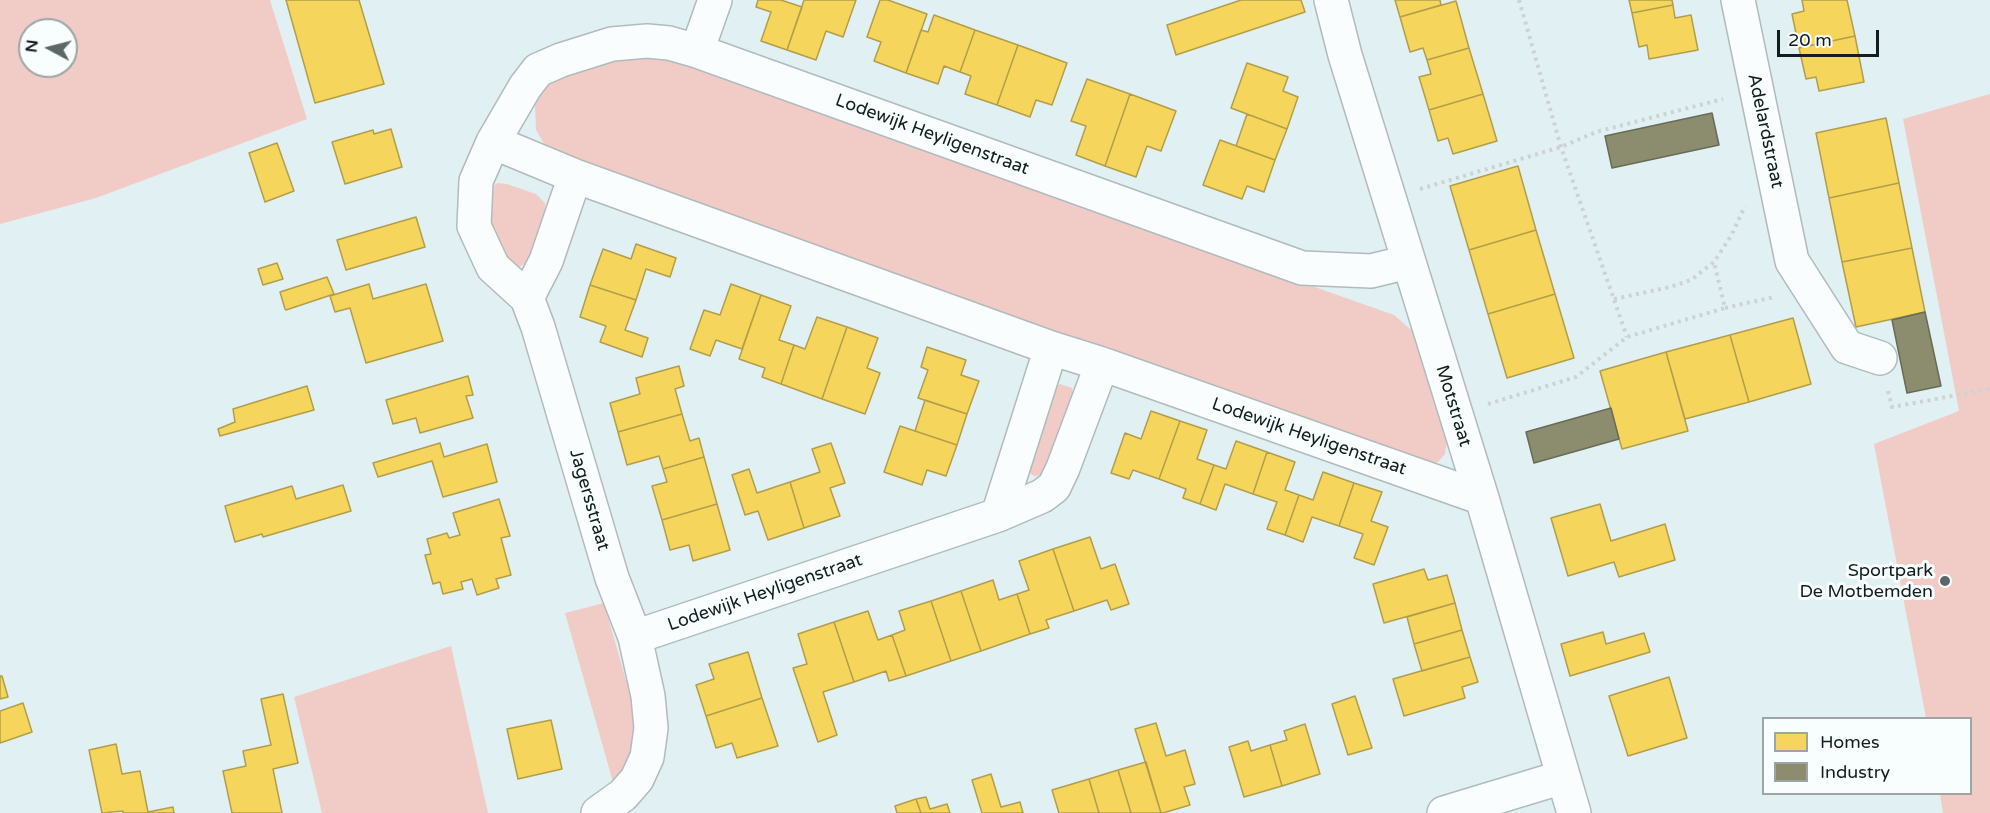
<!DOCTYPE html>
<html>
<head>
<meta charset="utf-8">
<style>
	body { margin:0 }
	#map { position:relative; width:1990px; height:813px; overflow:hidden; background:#e1f0f2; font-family:"Varela Round",sans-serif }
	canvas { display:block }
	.legend { position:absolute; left:1762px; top:717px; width:210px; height:78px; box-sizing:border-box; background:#f8fefe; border:2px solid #9ca4a5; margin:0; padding:8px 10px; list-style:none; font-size:18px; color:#131d1f }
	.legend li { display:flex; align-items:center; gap:12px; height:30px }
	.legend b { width:30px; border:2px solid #9ca4a5 }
	.north { position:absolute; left:18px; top:18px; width:60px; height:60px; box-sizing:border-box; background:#f8fefe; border:2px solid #9ca4a5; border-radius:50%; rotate:277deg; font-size:16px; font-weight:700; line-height:24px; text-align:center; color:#131d1f }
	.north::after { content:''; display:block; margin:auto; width:21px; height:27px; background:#5b6769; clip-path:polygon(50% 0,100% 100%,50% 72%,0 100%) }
	.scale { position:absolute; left:1777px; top:30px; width:102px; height:27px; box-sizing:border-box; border:3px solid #131d1f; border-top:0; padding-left:8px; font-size:18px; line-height:21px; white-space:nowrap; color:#131d1f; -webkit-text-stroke:4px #f8fefe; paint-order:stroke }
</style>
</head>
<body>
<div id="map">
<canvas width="1990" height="813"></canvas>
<ul class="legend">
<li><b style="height:16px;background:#f6d55c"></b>Homes</li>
<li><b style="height:16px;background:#8c8c6e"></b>Industry</li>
</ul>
<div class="north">N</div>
<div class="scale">20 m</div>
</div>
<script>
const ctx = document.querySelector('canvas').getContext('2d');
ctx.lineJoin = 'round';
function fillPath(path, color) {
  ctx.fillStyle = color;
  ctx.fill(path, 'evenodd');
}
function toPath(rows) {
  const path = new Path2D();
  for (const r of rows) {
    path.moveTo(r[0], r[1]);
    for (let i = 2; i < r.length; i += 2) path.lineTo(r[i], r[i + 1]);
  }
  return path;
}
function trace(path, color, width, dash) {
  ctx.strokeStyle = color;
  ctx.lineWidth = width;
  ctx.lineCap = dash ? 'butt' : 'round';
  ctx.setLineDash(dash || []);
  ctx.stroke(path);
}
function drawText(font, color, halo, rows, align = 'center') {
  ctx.font = font + ' "Varela Round",sans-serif';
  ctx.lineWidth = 6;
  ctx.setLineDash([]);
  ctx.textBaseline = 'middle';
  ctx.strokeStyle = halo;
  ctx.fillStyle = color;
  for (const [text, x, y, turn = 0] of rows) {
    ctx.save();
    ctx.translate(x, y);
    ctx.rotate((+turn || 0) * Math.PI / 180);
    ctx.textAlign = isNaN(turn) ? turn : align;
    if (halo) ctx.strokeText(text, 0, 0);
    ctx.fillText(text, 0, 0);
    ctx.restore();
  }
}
fillPath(toPath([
	[0,0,270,0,307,119,96,198,0,224],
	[30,30,66,30,66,66,30,66],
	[648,51,1394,315,1415,333,1447,440,1445,454,1438,462,1432,464,558,156,547,149,536,130,535,105,537,96,552,77],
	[1990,94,1990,813,1943,813,1940,794,1970,794,1970,718,1926,718,1874,444,1959,411,1903,119],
	[498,183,507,184,536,194,545,203,545,218,528,262,519,267,515,267,499,250,486,201,492,186],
	[1060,384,1072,388,1074,399,1044,475,1034,476,1027,471,1055,387],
	[604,603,637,719,634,748,625,767,613,782,565,613],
	[451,646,488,813,322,813,294,697]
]), '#f1ccc6');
const homes = toPath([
	[286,0,359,0,384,84,315,103,286,0],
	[758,0,781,0,802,7,787,50,761,41,771,12,756,7,758,0],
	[804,0,856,0,843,37,826,31,816,60,787,50,804,0],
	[880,0,888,0,927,14,906,73,874,61,881,42,867,37,880,0],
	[1241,0,1301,0,1305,12,1176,55,1167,25,1241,0],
	[1395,0,1440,0,1441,5,1400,17,1395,0],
	[1629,0,1672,0,1673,5,1632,13,1629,0],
	[1802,0,1847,0,1855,36,1799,48,1792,14,1804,11,1802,0],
	[1456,1,1469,48,1427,60,1423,48,1410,52,1400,17,1456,1],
	[1673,5,1675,18,1691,15,1698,50,1649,59,1647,45,1639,47,1632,13,1673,5],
	[934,15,975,30,960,72,944,66,938,84,906,73,921,30,928,32,934,15],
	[975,30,1018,45,997,105,965,94,971,76,960,72,975,30],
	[1855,36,1864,82,1819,91,1816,77,1806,79,1799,48,1855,36],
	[1018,45,1067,63,1052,105,1036,100,1030,117,997,105,1018,45],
	[1469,48,1483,94,1429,110,1419,77,1431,74,1427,60,1469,48],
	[1247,63,1288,77,1283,91,1298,97,1287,129,1231,108,1247,63],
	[1087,79,1130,94,1105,166,1076,155,1086,126,1071,121,1087,79],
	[1130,94,1176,111,1161,151,1147,146,1136,177,1105,166,1130,94],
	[1483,94,1497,141,1453,154,1448,138,1438,141,1429,110,1483,94],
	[1247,114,1287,129,1275,160,1236,146,1247,114],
	[1886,118,1899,183,1829,198,1816,133,1886,118],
	[391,129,402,167,345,184,332,142,373,130,374,134,391,129],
	[1220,140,1275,160,1264,192,1247,186,1242,199,1203,185,1220,140],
	[277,143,294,191,265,202,249,153,277,143],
	[1518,166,1536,230,1469,250,1450,186,1518,166],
	[1899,183,1912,248,1842,262,1829,198,1899,183],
	[416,217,425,247,346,270,337,240,416,217],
	[1536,230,1555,294,1488,314,1469,250,1536,230],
	[636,244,676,258,670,277,646,269,636,300,590,285,603,249,631,259,636,244],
	[1912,248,1925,312,1856,327,1842,262,1912,248],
	[277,263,283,279,263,285,258,269,277,263],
	[327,277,334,294,286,310,285,309,280,292,327,277],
	[369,284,373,299,426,284,443,341,366,363,350,308,335,312,330,296,369,284],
	[731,284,761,295,742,349,716,340,710,356,690,349,704,310,720,315,731,284],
	[590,285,636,300,625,330,648,338,642,357,600,342,606,326,580,317,590,285],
	[1555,294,1574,358,1507,378,1488,314,1555,294],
	[761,295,791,306,779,340,794,345,781,384,762,377,765,368,739,359,761,295],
	[817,317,847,327,822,399,781,384,794,345,805,349,817,317],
	[1793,318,1811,384,1749,402,1730,335,1793,318],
	[847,327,878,338,867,368,880,373,865,414,822,399,847,327],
	[1730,335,1749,402,1685,419,1666,352,1730,335],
	[927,347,966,360,961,375,979,381,967,414,918,398,928,370,921,367,927,347],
	[1666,352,1688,431,1622,449,1600,371,1666,352],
	[679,366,684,386,675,389,682,414,618,432,610,403,640,394,636,378,679,366],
	[468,376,473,395,466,396,473,418,420,433,416,418,393,424,386,400,468,376],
	[307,386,314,410,220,436,218,429,235,422,233,409,307,386],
	[925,400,967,414,957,445,915,431,925,400],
	[1151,411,1180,421,1159,479,1133,470,1129,479,1111,473,1125,433,1141,439,1151,411],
	[682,414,690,441,699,438,704,457,663,469,659,456,627,465,618,432,682,414],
	[1180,421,1207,430,1197,459,1214,465,1200,504,1183,498,1186,489,1159,479,1180,421],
	[900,426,957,445,946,476,927,470,922,485,884,472,900,426],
	[1236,441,1267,452,1253,494,1225,484,1216,510,1200,504,1214,465,1226,469,1236,441],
	[440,443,444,457,487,444,497,482,443,497,432,461,378,477,373,463,440,443],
	[831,443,845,483,830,488,840,516,804,528,790,482,820,472,812,449,831,443],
	[1267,452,1295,462,1285,490,1299,495,1285,535,1267,529,1277,502,1253,494,1267,452],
	[704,457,717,504,662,520,652,486,667,482,663,469,704,457],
	[749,469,757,493,790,482,804,528,768,540,758,511,745,515,732,475,749,469],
	[1323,472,1354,483,1339,526,1312,517,1303,542,1285,535,1299,495,1313,500,1323,472],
	[1354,483,1382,492,1371,521,1388,527,1374,565,1354,558,1363,534,1339,526,1354,483],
	[343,485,351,511,263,537,262,534,235,542,225,506,292,486,296,499,343,485],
	[499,499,510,536,501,538,511,575,496,579,499,588,477,595,472,579,461,582,463,589,443,594,440,582,433,584,425,555,431,554,427,539,447,533,449,538,460,535,453,513,499,499],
	[717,504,730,550,693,561,689,545,670,550,662,520,717,504],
	[1600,504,1611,541,1665,524,1675,560,1619,577,1614,562,1568,576,1551,518,1600,504],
	[1090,537,1101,569,1115,564,1129,604,1111,610,1107,600,1074,611,1053,549,1090,537],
	[1053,549,1074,611,1046,620,1049,628,1030,634,1017,594,1029,590,1019,561,1053,549],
	[1424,569,1428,580,1447,575,1455,603,1384,623,1373,584,1424,569],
	[993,580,999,600,1017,594,1030,634,981,651,961,591,993,580],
	[961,591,981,651,951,661,931,601,961,591],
	[931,601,951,661,906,676,892,635,905,630,899,611,931,601],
	[1455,603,1462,630,1414,644,1407,617,1455,603],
	[868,611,878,640,892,635,906,676,889,681,886,671,854,682,834,622,868,611],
	[834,622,854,682,823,692,837,735,818,742,793,668,807,664,798,634,834,622],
	[1462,630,1470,657,1422,671,1414,644,1462,630],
	[1603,632,1606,644,1644,633,1650,652,1570,676,1561,644,1603,632],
	[748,652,762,698,706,716,696,685,714,679,709,664,748,652],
	[1470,657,1478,682,1462,687,1465,698,1404,716,1393,679,1470,657],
	[0,676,2,676,8,697,0,699,0,676],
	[1669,677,1687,738,1628,756,1609,696,1669,677],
	[283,694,298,763,273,769,282,813,232,813,223,771,246,766,243,751,271,745,261,699,283,694],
	[1355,696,1372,748,1348,755,1332,704,1355,696],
	[762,698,778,746,737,758,732,743,716,748,706,716,762,698],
	[23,703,32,732,0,743,0,711,23,703],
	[551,720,562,769,518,779,507,729,551,720],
	[1156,723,1166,756,1185,750,1195,784,1184,787,1190,805,1163,813,1161,813,1135,729,1156,723],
	[1305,724,1320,774,1282,786,1270,745,1287,740,1284,731,1305,724],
	[1248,741,1251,751,1270,745,1282,786,1244,797,1229,747,1248,741],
	[116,744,122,774,140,771,148,812,173,807,174,813,123,813,123,811,102,813,89,750,116,744],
	[1146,762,1161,813,1131,813,1118,770,1146,762],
	[1118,770,1131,813,1099,813,1089,779,1118,770],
	[991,774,1001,807,1020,802,1023,813,982,813,972,780,991,774],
	[1089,779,1099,813,1059,813,1052,790,1089,779],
	[926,797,930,809,947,804,950,813,921,813,916,799,926,797],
	[916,799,921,813,897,813,895,806,916,799]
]);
fillPath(homes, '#f6d55c');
trace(homes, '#b29e4a', 1.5);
const industry = toPath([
	[1712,113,1719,145,1612,168,1605,136,1712,113],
	[1925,312,1941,386,1907,393,1892,320,1925,312],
	[1611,408,1619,439,1534,463,1526,432,1611,408]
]);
fillPath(industry, '#8c8c6e');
trace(industry, '#686b56', 1.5);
const minor = toPath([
	[1331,0,1345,55,1482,498,1574,813],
	[1738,0,1792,261,1847,347,1880,358],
	[697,51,715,0],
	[493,142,575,176,1051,348,1102,364,1482,498],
	[575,176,546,261,527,298,538,327,612,578,635,637,648,696,651,728,647,757,637,779,623,795,598,813],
	[527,298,493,267,474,226,476,181,493,142,525,87,538,70,561,60,612,44,647,41,669,43,697,51,1302,268,1371,271,1408,262],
	[998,515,1051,348],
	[635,637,998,515,1042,496,1054,487,1063,468,1102,364],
	[1444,813,1563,777]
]);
trace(minor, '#b0bbbd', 36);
trace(toPath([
	[1519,0,1561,147,1627,337],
	[1420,189,1561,147,1596,132,1723,99],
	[1614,299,1670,287,1691,280,1714,262,1731,236,1745,206],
	[1725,308,1774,297],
	[1888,391,1892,407,1990,389],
	[1488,404,1576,377,1627,337,1725,308,1714,262]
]), '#cdd2d3', 4, [3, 4.5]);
trace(minor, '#fafdfd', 33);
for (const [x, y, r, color] of [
	[1945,581,6,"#5b6769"]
]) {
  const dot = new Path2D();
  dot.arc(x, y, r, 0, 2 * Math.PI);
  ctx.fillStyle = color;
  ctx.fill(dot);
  trace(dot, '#f8fefe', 2);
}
drawText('18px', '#131d1f', '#f8fefe', [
	["Adelardstraat",1765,131,78],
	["Lodewijk Heyligenstraat",932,135,20],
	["Motstraat",1453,406,73],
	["Lodewijk Heyligenstraat",1309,437,19],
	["Jagersstraat",589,500,74],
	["Lodewijk Heyligenstraat",765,593,-19]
]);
drawText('18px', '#131d1f', '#f8fefe', [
	["Sportpark",1933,571],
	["De Motbemden",1933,592]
], 'right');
</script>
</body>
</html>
